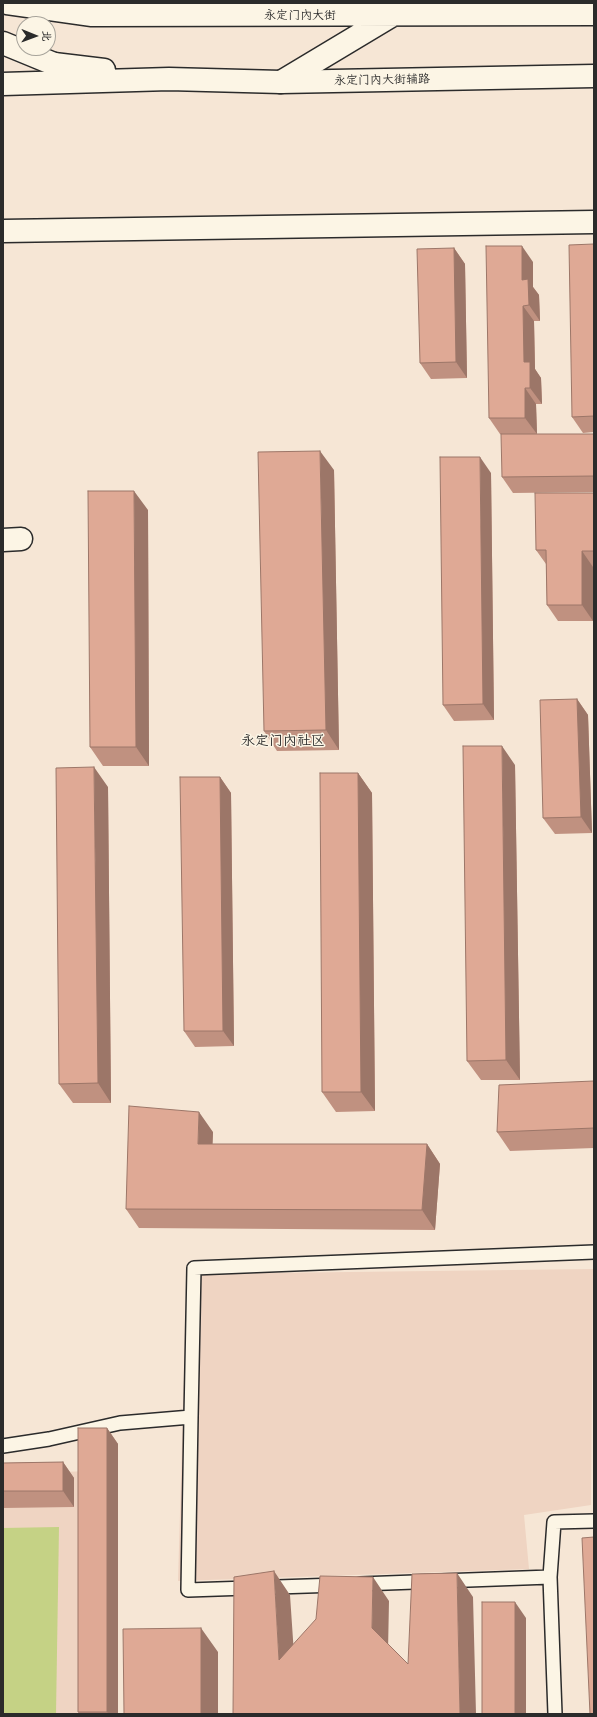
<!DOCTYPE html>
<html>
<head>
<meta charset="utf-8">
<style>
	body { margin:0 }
	#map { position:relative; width:597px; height:1717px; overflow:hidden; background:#f6e6d5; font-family:Delius,"LXGW WenKai TC",sans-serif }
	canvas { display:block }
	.frame { position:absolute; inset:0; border:4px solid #2b2b2b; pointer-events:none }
	.north { position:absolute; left:16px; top:16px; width:40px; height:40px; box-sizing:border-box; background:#fcf5e5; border:1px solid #a8a49b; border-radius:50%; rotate:91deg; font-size:11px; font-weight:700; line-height:16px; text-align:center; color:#2b2b2b }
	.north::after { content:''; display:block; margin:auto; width:14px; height:18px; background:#2b2b2b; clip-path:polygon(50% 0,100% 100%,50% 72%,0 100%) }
</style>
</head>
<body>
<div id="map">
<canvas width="597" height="1717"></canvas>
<div class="frame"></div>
<div class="north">北</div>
</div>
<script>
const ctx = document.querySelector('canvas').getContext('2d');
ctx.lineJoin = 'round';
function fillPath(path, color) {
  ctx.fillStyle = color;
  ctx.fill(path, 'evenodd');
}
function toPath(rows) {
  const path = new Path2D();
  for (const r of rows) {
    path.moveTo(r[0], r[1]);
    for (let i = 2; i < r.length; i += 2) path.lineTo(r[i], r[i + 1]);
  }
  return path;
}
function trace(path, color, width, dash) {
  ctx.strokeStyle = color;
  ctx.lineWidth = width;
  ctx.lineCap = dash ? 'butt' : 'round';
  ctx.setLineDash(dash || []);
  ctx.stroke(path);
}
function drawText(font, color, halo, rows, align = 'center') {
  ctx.font = font + ' Delius,"LXGW WenKai TC",sans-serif';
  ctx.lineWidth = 3;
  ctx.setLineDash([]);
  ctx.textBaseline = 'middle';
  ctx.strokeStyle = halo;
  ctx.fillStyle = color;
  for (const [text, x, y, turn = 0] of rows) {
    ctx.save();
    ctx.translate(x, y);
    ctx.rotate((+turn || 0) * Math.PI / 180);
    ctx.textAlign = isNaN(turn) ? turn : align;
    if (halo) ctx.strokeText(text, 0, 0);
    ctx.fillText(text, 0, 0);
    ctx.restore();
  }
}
fillPath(toPath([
	[593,1269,591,1505,524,1515,529,1569,178,1581,187,1274],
	[90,1471,118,1714,3,1714,3,1474]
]), '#efd4c2');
fillPath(toPath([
	[59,1527,56,1714,3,1714,3,1528]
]), '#c5d285');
const service = toPath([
	[191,1417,194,1268,594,1252],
	[3,1446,49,1439,120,1423,191,1417,188,1590,337,1585],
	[360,1584,550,1577],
	[555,1714,550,1577,554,1522,594,1521]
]);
const minor = toPath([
	[3,231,594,222],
	[3,540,21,539]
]);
const tertiary = toPath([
	[54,64,104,70],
	[3,84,169,79,281,82,594,76]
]);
const primary = toPath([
	[7,3,92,15,594,14],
	[3,43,54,64],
	[281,82,391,16]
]);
trace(service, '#2b2b2b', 16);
trace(minor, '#2b2b2b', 25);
trace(tertiary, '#2b2b2b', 25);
trace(primary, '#2b2b2b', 25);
trace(service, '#fcf5e5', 13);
trace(minor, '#fcf5e5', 22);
trace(tertiary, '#fcf5e5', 22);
trace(primary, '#fcf5e5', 22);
fillPath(toPath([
	[594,244,594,432,583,433,572,417],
	[454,248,465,264,467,378,431,379,420,363],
	[533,262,533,287,539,295,540,321,534,321,535,369,541,378,542,404,536,404,537,434,500,434,489,418],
	[594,434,594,492,513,493,502,477],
	[334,470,339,750,277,751,264,731],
	[491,473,494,720,454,721,443,705],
	[594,493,594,567,593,567,593,621,558,621,547,605,546,564,536,550],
	[148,510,149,766,103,766,90,747],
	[577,699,588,715,592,833,555,834,543,818],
	[515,765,520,1080,481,1080,467,1061],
	[358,773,372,793,375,1111,336,1112,322,1092],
	[220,777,231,793,234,1046,195,1047,184,1031],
	[108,787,111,1103,73,1103,59,1084],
	[594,1081,594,1148,510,1151,497,1132],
	[213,1132,212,1144,427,1144,440,1164,435,1230,139,1228,126,1209],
	[107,1428,118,1444,118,1714,79,1714,78,1712],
	[63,1462,74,1478,74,1507,3,1508,3,1463]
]), '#c09180');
fillPath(toPath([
	[522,246,533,262,533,287,539,295,540,321,529,305,522,280],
	[454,248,465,264,467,378,456,362],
	[523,306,534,321,535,369,541,378,542,404,530,388,524,362],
	[525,388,536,404,537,434,525,418],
	[320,451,334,470,339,750,326,730],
	[480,457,491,473,494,720,483,704],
	[134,491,148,510,149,766,136,747],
	[582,551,593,567,593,621,582,605],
	[577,699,588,715,592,833,581,817],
	[502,746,515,765,520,1080,506,1060],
	[94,767,108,787,111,1103,98,1083],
	[358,773,372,793,375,1111,361,1092],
	[220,777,231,793,234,1046,223,1031],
	[199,1112,213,1132,212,1164,198,1144],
	[427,1144,440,1164,435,1230,422,1210],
	[107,1428,118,1444,118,1714,108,1714,107,1712],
	[63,1462,74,1478,74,1507,63,1491],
	[274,1571,290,1595,296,1684,279,1660],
	[457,1573,473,1597,476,1714,460,1714],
	[373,1577,389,1601,388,1651,372,1628],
	[515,1602,526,1618,526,1714,515,1714],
	[201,1628,218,1652,218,1714,201,1714]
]), '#9c7668');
const building = toPath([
	[594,244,594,416,572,417,569,245,594,244],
	[486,246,522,246,522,280,528,279,529,305,523,306,524,362,530,362,530,388,525,388,525,418,489,418,486,246],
	[454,248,456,362,420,363,417,249,454,248],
	[501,434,594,434,594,476,502,477,501,434],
	[320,451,326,730,264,731,258,452,320,451],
	[440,457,480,457,483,704,443,705,440,457],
	[88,491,134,491,136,747,90,747,88,491],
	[535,493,594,493,594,551,582,551,582,605,547,605,546,550,536,550,535,493],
	[577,699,581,817,543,818,540,700,577,699],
	[463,746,502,746,506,1060,467,1061,463,746],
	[94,767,98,1083,59,1084,56,768,94,767],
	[320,773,358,773,361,1092,322,1092,320,773],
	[180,777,220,777,223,1031,184,1031,180,777],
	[594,1081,594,1128,497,1132,499,1085,594,1081],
	[129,1106,199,1112,198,1144,427,1144,422,1210,126,1209,129,1106],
	[78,1428,107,1428,107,1712,78,1712,78,1428],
	[63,1462,63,1491,3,1491,3,1463,63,1462],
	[594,1537,594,1714,590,1714,582,1538,594,1537],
	[274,1571,279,1660,316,1619,320,1576,373,1577,372,1628,408,1664,412,1574,457,1573,460,1714,233,1714,234,1577,274,1571],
	[482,1602,515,1602,515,1714,482,1714,482,1602],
	[201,1628,201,1714,124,1714,123,1629,201,1628]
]);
fillPath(building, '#dfa995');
trace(building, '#9c7668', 1);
drawText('12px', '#2b2b2b', '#fcf5e5', [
	["永定门内大街",300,16],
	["永定门内大街辅路",382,80,-1]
]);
drawText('14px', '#2b2b2b', '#fcf5e5', [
	["永定门内社区",283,741]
]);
</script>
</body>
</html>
